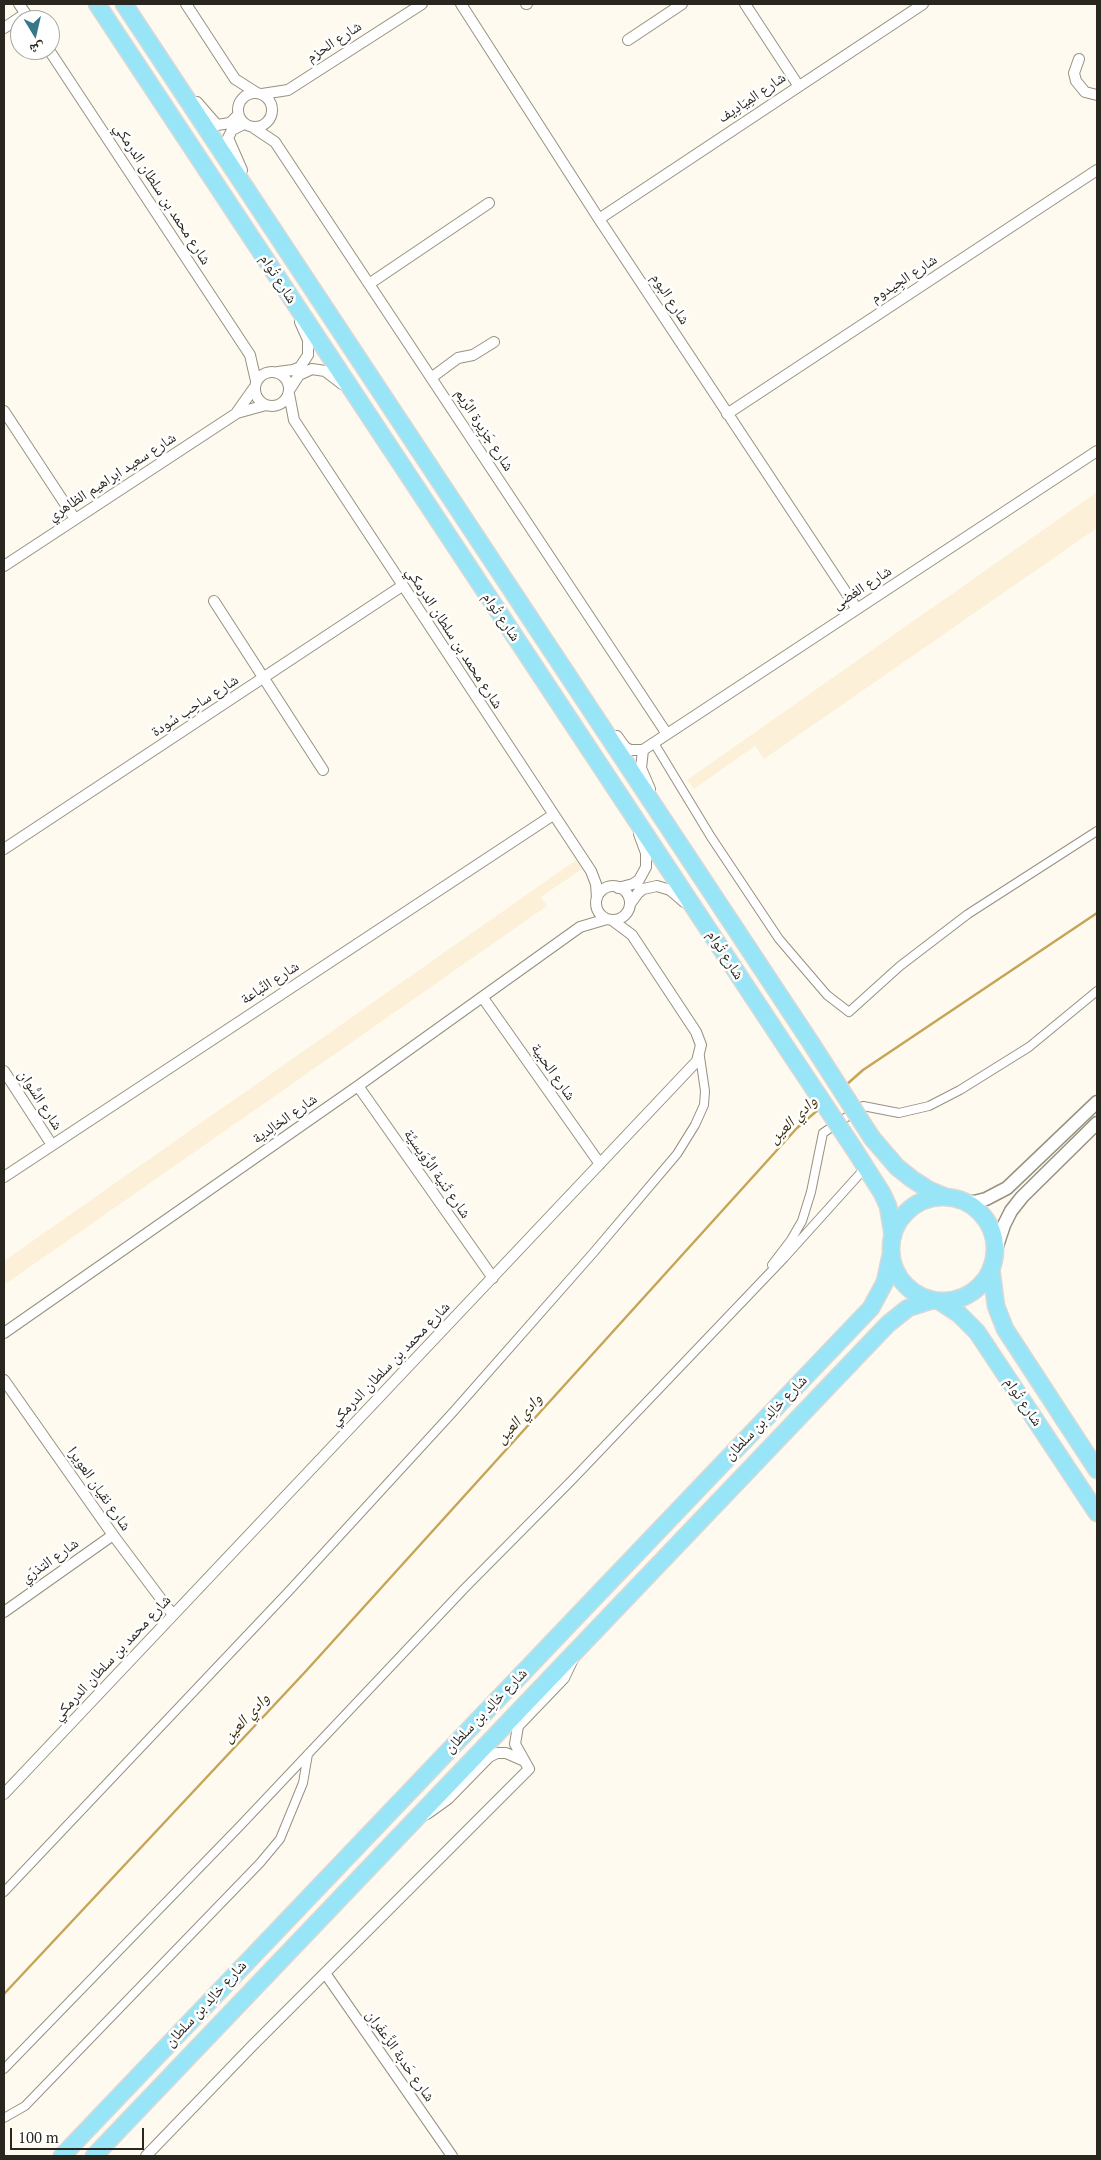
<!DOCTYPE html>
<html>
<head>
<meta charset="utf-8">
<style>
	body { margin:0 }
	#map { position:relative; width:1101px; height:2160px; overflow:hidden; background:#fffaf0; font-family:"PT Serif","Noto Naskh Arabic",serif }
	canvas { display:block }
	.frame { position:absolute; inset:0; border:5px solid #28261f; pointer-events:none }
	.north { position:absolute; left:10px; top:10px; width:50px; height:50px; box-sizing:border-box; background:#fff; border:1px solid #a9a8a5; border-radius:50%; rotate:171deg; font-size:14px; font-weight:700; line-height:20px; text-align:center; color:#28261f }
	.north::after { content:''; display:block; margin:auto; width:18px; height:22px; background:#367889; clip-path:polygon(50% 0,100% 100%,50% 72%,0 100%) }
	.scale { position:absolute; left:10px; top:2128px; width:134px; height:22px; box-sizing:border-box; border:2px solid #28261f; border-top:0; padding-left:6px; font-size:15px; line-height:18px; white-space:nowrap; color:#28261f; -webkit-text-stroke:4px #fff; paint-order:stroke }
</style>
</head>
<body>
<div id="map">
<canvas width="1101" height="2160"></canvas>
<div class="frame"></div>
<div class="north">ش</div>
<div class="scale">100 m</div>
</div>
<script>
const ctx = document.querySelector('canvas').getContext('2d');
ctx.lineJoin = 'round';
function fillPath(path, color) {
  ctx.fillStyle = color;
  ctx.fill(path, 'evenodd');
}
function toPath(rows) {
  const path = new Path2D();
  for (const r of rows) {
    if (r.length === 3) {
      path.moveTo(r[0] + r[2], r[1]);
      path.arc(r[0], r[1], r[2], 0, 2 * Math.PI);
      continue;
    }
    path.moveTo(r[0], r[1]);
    for (let i = 2; i < r.length; i += 2) path.lineTo(r[i], r[i + 1]);
  }
  return path;
}
function trace(path, color, width, dash) {
  ctx.strokeStyle = color;
  ctx.lineWidth = width;
  ctx.lineCap = dash ? 'butt' : 'round';
  ctx.setLineDash(dash || []);
  ctx.stroke(path);
}
function drawText(font, color, halo, rows, align = 'center') {
  ctx.font = font + ' "PT Serif","Noto Naskh Arabic",serif';
  ctx.lineWidth = 5;
  ctx.setLineDash([]);
  ctx.textBaseline = 'middle';
  ctx.strokeStyle = halo;
  ctx.fillStyle = color;
  for (const [text, x, y, turn = 0] of rows) {
    ctx.save();
    ctx.translate(x, y);
    ctx.rotate((+turn || 0) * Math.PI / 180);
    ctx.textAlign = isNaN(turn) ? turn : align;
    if (halo) ctx.strokeText(text, 0, 0);
    ctx.fillText(text, 0, 0);
    ctx.restore();
  }
}
fillPath(toPath([
	[1097,492,1097,528,764,759,755,746,694,789,687,780],
	[576,860,582,869,541,897,547,906,4,1285,4,1261]
]), '#fcf1d8');
trace(toPath([
	[846,1085,863,1070,1097,913],
	[4,1994,306,1671,797,1128,819,1109]
]), '#c5a657', 2.5);
const pedestrian = toPath([
	[654,743,711,837,779,939,827,995,849,1012,900,966,968,914,1097,831],
	[772,1265,791,1240,802,1221,811,1192,823,1133,863,1106,899,1113,929,1106,960,1090,1029,1047,1097,991],
	[4,1892,289,1591,454,1411,594,1252,677,1154,695,1125,704,1105,705,1091,700,1057],
	[4,2069,240,1826,464,1589,573,1479,784,1258,866,1167],
	[4,2118,25,2106,260,1863,280,1839,303,1783,308,1754]
]);
const minor = toPath([
	[19,4,30,20],
	[186,4,235,79,257,93],
	[461,4,599,219,857,609],
	[526,4,527,4],
	[745,4,798,85],
	[4,28,25,14],
	[628,40,682,4],
	[49,50,250,355,256,381],
	[1079,59,1074,73,1076,81,1085,92,1097,95],
	[255,110,17],
	[262,94,288,90,422,4],
	[197,102,217,125,230,123,238,115],
	[254,128,275,142,667,734],
	[242,170,228,138,232,130,242,125],
	[599,219,923,4],
	[369,284,489,203],
	[272,389,17],
	[278,372,293,370,300,367,308,355,308,340,300,322],
	[431,378,458,358,473,355,494,342],
	[290,389,299,375,312,369,325,371,342,384],
	[289,394,294,420,591,871,596,884,597,898],
	[4,411,75,519],
	[237,412,254,388],
	[727,414,1097,170],
	[4,566,237,413,266,405],
	[214,601,323,770],
	[617,736,625,747,630,750,643,750,1097,451],
	[643,750,641,768,650,789],
	[4,849,402,586],
	[613,903,17],
	[618,888,633,884,639,880,646,867,646,853,639,834],
	[630,904,638,893,643,889,657,886,670,890,684,902],
	[483,998,600,1164],
	[4,1071,52,1145],
	[358,1086,493,1278],
	[4,1177,553,815],
	[4,1333,358,1086,580,927,607,919],
	[4,1380,113,1535,173,1615],
	[4,1612,113,1535],
	[4,1794,697,1061,701,1045,696,1032,632,935,612,920],
	[427,1814,448,1799,489,1757,497,1753,506,1753,522,1760],
	[325,1973,452,2156],
	[146,2156,252,2046,529,1769,515,1744,518,1726,564,1678,574,1657]
]);
const tertiary = toPath([
	[962,1201,974,1202,986,1199,1007,1188,1097,1102],
	[994,1255,1004,1225,1011,1211,1022,1197,1097,1123]
]);
const primary = toPath([
	[97,4,792,1056],
	[124,4,811,1043],
	[872,1138,897,1167,912,1179,929,1190,946,1197],
	[854,1149,882,1193,888,1206,893,1236],
	[943,1249,52],
	[991,1268,996,1306,1005,1329,1097,1470],
	[939,1301,959,1314,977,1332,1097,1513],
	[62,2156,871,1308,885,1282,891,1254],
	[94,2156,888,1324,908,1308,933,1300]
]);
trace(pedestrian, '#979180', 10);
trace(minor, '#979180', 12);
trace(tertiary, '#979180', 15);
trace(primary, '#d8d8d7', 19);
trace(pedestrian, '#fff', 8);
trace(minor, '#fff', 10);
trace(tertiary, '#fff', 12);
trace(primary, '#99e5f8', 16);
const primaryBridge = toPath([
	[811,1043,872,1138],
	[792,1056,854,1149]
]);
trace(primaryBridge, '#d8d8d7', 19, []);
trace(primaryBridge, '#99e5f8', 16);
drawText('15px', '#28261f', '#fff', [
	["شارع الحزم",334,42,-33],
	["شارع المِيَادِيف",752,98,-34],
	["شارع محمد بن سلطان الدرمكي",162,194,57],
	["شارع تُوام",278,279,57],
	["شارع الجِيدوم",904,279,-33],
	["شارع البوم",670,299,57],
	["شارع جَزِيرة الرِّيم",484,430,57],
	["شارع سعيد ابراهيم الظاهري",112,477,-33],
	["شارع الغضى",862,588,-33],
	["شارع تُوام",501,617,56],
	["شارع محمد بن سلطان الدرمكي",454,638,57],
	["شارع ساحِب سُودة",195,706,-33],
	["شارع تُوام",725,955,57],
	["شارع النَّباعة",270,983,-33],
	["شارع الحبية",553,1072,55],
	["شارع السُّوان",40,1100,57],
	["شارع الخالِدية",285,1119,-35],
	["شارع ثَنية الرُّوَيسيَّة",437,1174,55],
	["شارع محمد بن سلطان الدرمكي",390,1364,-46],
	["شارع تُوام",1023,1402,56],
	["شارع خالِد بن سلطان",766,1418,-46],
	["شارع نقيان العويرا",99,1489,55],
	["شارع التذرّي",50,1561,-35],
	["شارع محمد بن سلطان الدرمكي",112,1658,-47],
	["شارع خالِد بن سلطان",486,1711,-46],
	["شارع خالِد بن سلطان",206,2004,-47],
	["شارع حَدبة الزَّعفَران",400,2056,55]
]);
drawText('italic 16px', '#3a2d0a', '#fff', [
	["وادي العين",793,1120,-44],
	["وادي العين",519,1419,-48],
	["وادي العين",246,1718,-47]
]);
</script>
</body>
</html>
